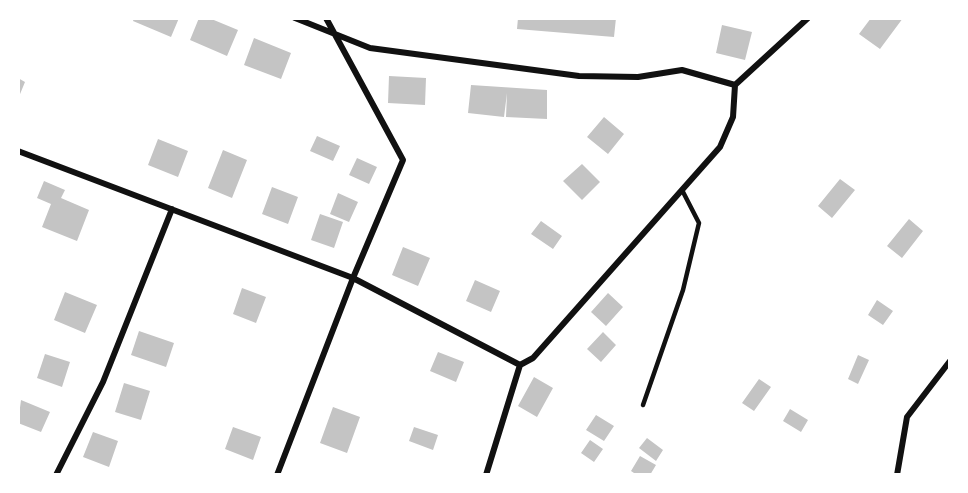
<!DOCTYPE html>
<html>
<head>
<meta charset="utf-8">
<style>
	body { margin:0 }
	#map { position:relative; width:968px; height:493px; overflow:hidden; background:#fff; font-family:Inter,sans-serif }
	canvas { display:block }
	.frame { position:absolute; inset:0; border:20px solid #fff; pointer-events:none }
</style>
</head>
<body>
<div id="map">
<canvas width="968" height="493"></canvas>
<div class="frame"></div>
</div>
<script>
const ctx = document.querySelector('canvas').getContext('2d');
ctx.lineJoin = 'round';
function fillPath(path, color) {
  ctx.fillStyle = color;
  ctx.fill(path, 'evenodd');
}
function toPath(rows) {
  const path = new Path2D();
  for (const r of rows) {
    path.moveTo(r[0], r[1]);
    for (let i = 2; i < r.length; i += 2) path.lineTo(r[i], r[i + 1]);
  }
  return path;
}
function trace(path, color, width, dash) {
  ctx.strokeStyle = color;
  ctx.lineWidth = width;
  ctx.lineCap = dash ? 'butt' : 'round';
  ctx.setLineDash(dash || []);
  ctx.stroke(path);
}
fillPath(toPath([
	[134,18,179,18,171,37,133,21],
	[199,18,209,18,238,30,227,56,190,40],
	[518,18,616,18,614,37,517,29],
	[871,18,903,18,880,49,859,34],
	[722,25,752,32,745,60,716,53],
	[254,38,291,53,281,79,244,65],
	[389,76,426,78,425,105,388,103],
	[18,78,25,82,18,99],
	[471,85,547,90,547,119,506,117,507,93,504,117,468,113],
	[604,117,624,134,608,154,587,137],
	[317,136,340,146,333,161,310,151],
	[158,139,188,151,178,177,148,165],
	[223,150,247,160,232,198,208,188],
	[357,158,377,167,369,184,349,175],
	[582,164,600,182,582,200,563,181],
	[840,179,855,190,832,218,818,206],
	[44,181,65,190,61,198,89,210,77,241,42,227,51,204,37,198],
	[272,187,298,197,288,224,262,214],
	[338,193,358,202,349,222,330,214],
	[320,214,343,222,334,248,311,240],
	[909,219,923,231,902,258,887,246],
	[541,221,562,236,553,249,531,234],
	[403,247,430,258,418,286,392,275],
	[475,280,500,291,491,312,466,301],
	[242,288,266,297,256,323,233,314],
	[65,292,97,305,85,333,54,320],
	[608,293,623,307,606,326,591,312],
	[877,300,893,311,883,325,868,315],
	[139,331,174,343,166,367,131,355],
	[603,332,616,345,601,362,587,349],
	[438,352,464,362,456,382,430,371],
	[45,354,70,362,62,387,37,378],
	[858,355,869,360,858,384,848,379],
	[534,377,553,388,537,417,518,406],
	[759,379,771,387,754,411,742,403],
	[124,383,150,391,141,420,115,412],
	[21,400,50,412,41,432,18,423],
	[333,407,360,417,347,453,320,443],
	[790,409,808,420,801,432,783,421],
	[596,415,614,426,604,441,586,430],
	[233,427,261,437,253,460,225,449],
	[414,427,438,435,433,450,409,441],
	[93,432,118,441,109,467,83,457],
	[647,438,663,450,656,461,639,448],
	[590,440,603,449,594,462,581,453],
	[640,456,656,465,650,475,637,475,631,471]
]), '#c4c4c4');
trace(toPath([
	[643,405,683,290,699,223,682,190]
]), '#111', 4.5);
trace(toPath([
	[295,18,370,48,579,76,638,77,682,70,735,85],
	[18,151,353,278,520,365],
	[56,475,103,382,172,209],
	[277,475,353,278,403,160,326,18],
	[486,475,520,365,533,358,720,147,733,117,735,85,808,18],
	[897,475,907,417,950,361]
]), '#111', 6);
</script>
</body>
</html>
